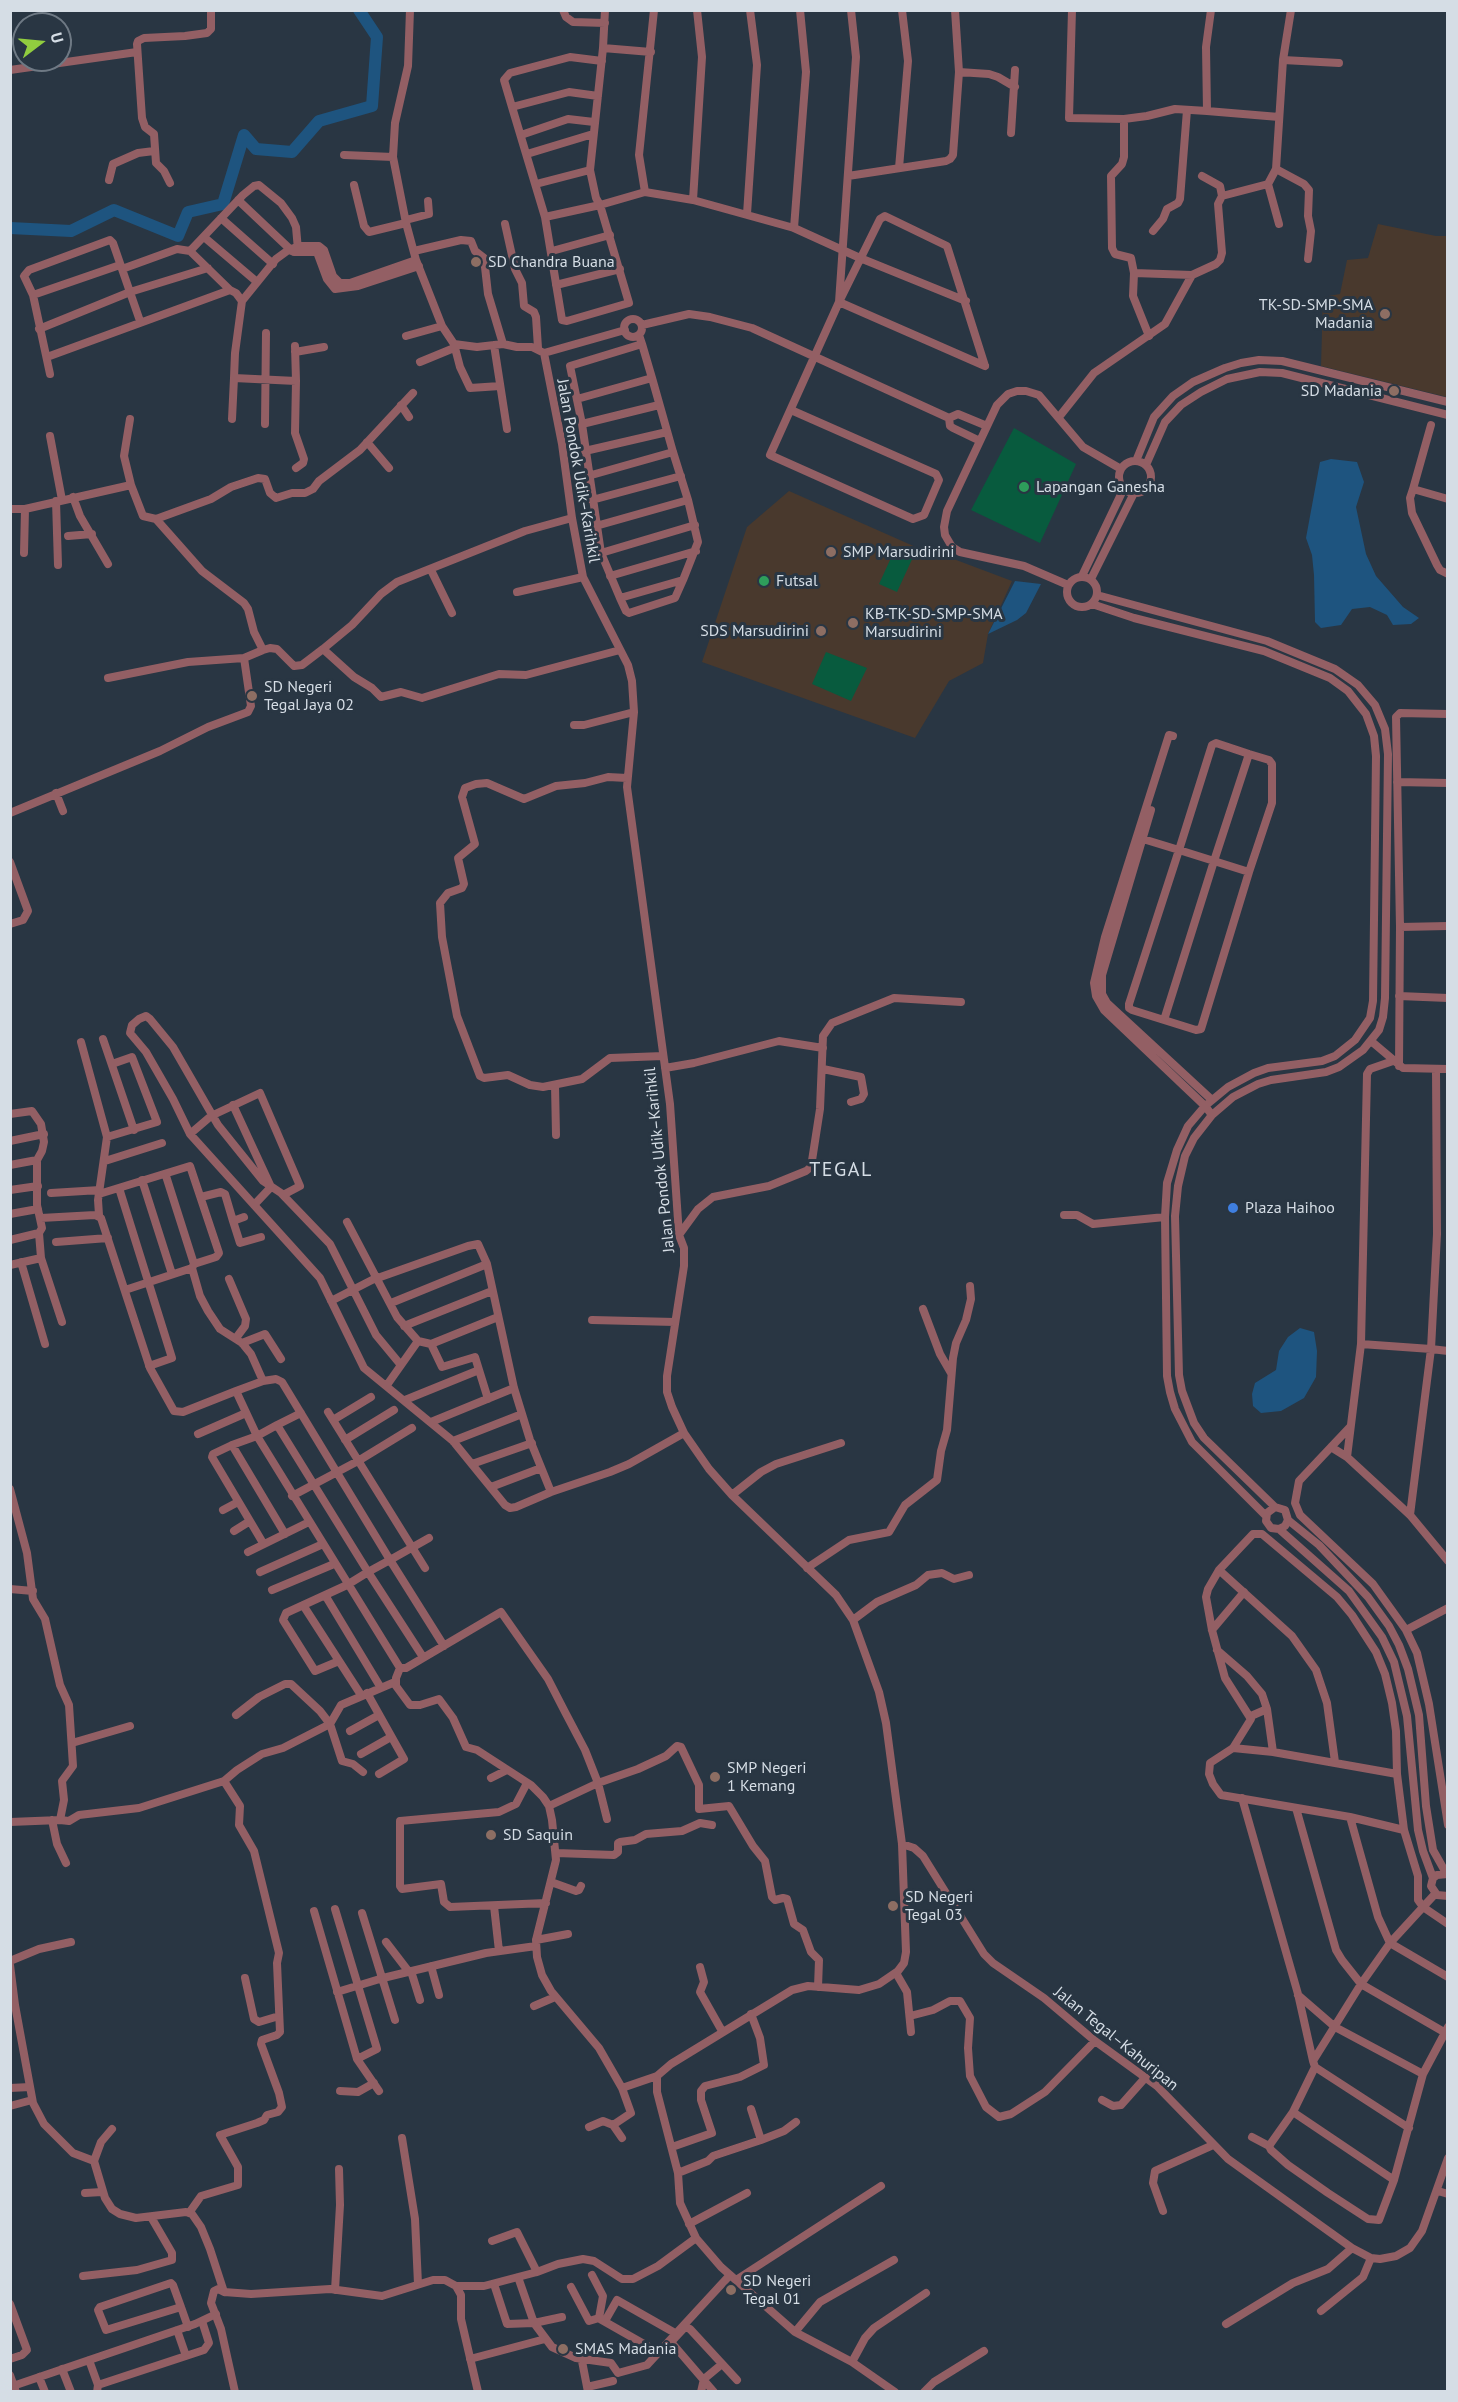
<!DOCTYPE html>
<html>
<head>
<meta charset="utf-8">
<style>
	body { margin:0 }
	#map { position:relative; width:1458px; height:2402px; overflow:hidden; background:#293643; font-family:"PT Sans",sans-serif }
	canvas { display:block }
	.frame { position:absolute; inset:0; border:12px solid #d5dde5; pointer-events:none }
	.north { position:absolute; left:12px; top:12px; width:60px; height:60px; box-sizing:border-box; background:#293643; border:2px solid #6e7984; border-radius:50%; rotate:74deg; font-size:16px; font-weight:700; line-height:24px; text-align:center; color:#d5dde5 }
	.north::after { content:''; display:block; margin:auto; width:21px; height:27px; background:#91cd3f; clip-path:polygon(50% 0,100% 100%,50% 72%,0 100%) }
</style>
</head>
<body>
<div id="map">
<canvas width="1458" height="2402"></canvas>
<div class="frame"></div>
<div class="north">U</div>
</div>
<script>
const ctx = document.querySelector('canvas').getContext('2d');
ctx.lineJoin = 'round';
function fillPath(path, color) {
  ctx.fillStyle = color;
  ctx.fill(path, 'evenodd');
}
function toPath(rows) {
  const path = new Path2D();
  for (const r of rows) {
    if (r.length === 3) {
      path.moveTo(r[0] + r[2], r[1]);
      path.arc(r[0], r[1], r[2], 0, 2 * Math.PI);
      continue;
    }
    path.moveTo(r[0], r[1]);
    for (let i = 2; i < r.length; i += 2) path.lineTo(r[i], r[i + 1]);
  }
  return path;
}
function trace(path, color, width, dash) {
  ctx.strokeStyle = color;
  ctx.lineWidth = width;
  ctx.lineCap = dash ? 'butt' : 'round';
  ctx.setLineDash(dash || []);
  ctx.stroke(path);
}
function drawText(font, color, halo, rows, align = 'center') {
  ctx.font = font + ' "PT Sans",sans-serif';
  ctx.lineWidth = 6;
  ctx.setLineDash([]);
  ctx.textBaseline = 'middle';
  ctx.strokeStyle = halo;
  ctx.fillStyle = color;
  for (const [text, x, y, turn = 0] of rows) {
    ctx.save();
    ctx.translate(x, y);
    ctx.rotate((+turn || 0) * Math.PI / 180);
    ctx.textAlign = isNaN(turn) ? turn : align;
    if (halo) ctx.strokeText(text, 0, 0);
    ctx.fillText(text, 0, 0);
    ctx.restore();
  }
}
fillPath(toPath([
	[1378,224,1436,236,1447,236,1447,397,1321,366,1323,297,1340,294,1347,260,1368,258],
	[789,491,918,548,943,555,1012,581,988,634,983,663,949,681,915,738,702,662,747,527]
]), '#49392d');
fillPath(toPath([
	[1014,428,1076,464,1040,543,971,510],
	[896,547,914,555,897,592,879,584],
	[826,652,867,668,851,701,812,684]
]), '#085b3e');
fillPath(toPath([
	[1331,459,1357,462,1364,482,1356,507,1366,554,1376,576,1403,607,1419,618,1411,624,1393,625,1387,615,1370,607,1352,609,1341,625,1321,628,1315,622,1314,575,1312,555,1306,538,1320,462],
	[1015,581,1041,584,1026,613,1017,620,988,634],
	[1300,1328,1314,1332,1317,1351,1316,1377,1304,1398,1281,1411,1261,1413,1253,1406,1252,1394,1255,1383,1276,1370,1279,1351,1288,1337]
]), '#1e547f');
trace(toPath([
	[10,228,71,231,114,210,178,236,188,212,223,204,244,135,256,149,292,152,319,121,372,106,377,37,359,10]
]), '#1e547f', 12);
trace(toPath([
	[410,10,408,66,395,123,393,157,406,223,416,260,442,326,454,344,477,347,503,344,517,347,532,347,544,353,562,444,572,518,583,577,628,665,632,681,634,712,627,787,670,1104,679,1235,684,1248,684,1266,667,1376,667,1392,672,1407,684,1433,709,1469,732,1495,836,1595,853,1620,879,1692,886,1723,902,1844,906,1952,904,1963,898,1971,879,1984,859,1990,808,1986,792,1990,671,2064,657,2076,657,2092,678,2173,680,2203,696,2238,721,2267,795,2332,852,2362,895,2392],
	[563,10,566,17,573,22,605,23],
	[605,10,603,48,651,52],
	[851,10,856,57,839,302,985,366],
	[1072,10,1069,118,1124,119,1147,116,1175,109,1207,111],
	[1211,10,1206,47,1207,111,1279,117],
	[603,48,590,170,596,198,600,205,629,303,567,321,562,320,545,217,600,205,645,192,693,200,794,228,860,258,966,301],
	[1283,60,1339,63],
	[10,70,137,52],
	[959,72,989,74,998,77,1015,87],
	[598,96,569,92,512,107,504,80,510,73,570,57,602,61],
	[512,107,545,217],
	[1124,119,1124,157,1122,164,1111,176,1112,248,1115,254,1131,258,1134,273],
	[1011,133,1015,70],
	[521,135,568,119,594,122],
	[527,154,593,134],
	[344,155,393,157],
	[899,168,908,61,902,10],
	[1276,169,1304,184,1309,190,1308,216,1311,231,1308,259],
	[848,176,946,161,950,159,953,155,959,72,955,10],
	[1202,176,1220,186,1222,196],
	[109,180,113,164,138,153,154,151],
	[170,183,164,171,156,163,154,134,145,127,142,118,137,44,138,41,144,38,185,36,207,33,211,29,211,10],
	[536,184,590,170],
	[1268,184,1279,224],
	[354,185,364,226,369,232,406,223],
	[645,192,639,155,654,10],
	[238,200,292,251],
	[693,200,702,57,697,10],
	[747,214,757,65,750,10],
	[221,218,273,264],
	[406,220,429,214,428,201],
	[505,224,515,269,522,283,524,306,534,312,536,317,538,348],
	[794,228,806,72,800,10],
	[1153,231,1163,219,1167,209,1178,203,1180,199,1187,110],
	[204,237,257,282],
	[414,251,461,240,471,241,475,251,484,258,488,294,503,344],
	[552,251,610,235],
	[294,252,317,252,327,279,335,289,358,286,419,266],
	[122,269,177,249,190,251],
	[556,285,620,269],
	[33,295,120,265],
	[242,301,236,293,230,290,190,251,243,195,254,186,259,185,281,203,292,218,296,227,298,250],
	[633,328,9],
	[642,325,689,314,710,317,752,328,949,418],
	[39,329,130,292,208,268],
	[639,335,642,344,652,378,673,452,688,500,698,542,683,580,620,598,601,553,582,424,570,366,642,344],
	[406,336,442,326],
	[1149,336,1133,296,1134,273,1192,275],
	[454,344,460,367,470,388,500,386],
	[494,345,507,429],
	[295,346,296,381,234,378,235,353,242,301,276,259,287,251,299,246,319,246,324,250,333,276,340,283,350,283,416,260],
	[295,352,324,347],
	[544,353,625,330],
	[47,357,230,290],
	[420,362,454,348],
	[50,374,33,295,24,276,29,270,110,240,113,243,140,321],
	[577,399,652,378],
	[401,405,409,417],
	[791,410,936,474,939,480,924,515,913,519,770,455,839,302,880,219,885,216,947,246,985,366],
	[1059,417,1094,373,1165,324,1192,275,1216,264,1220,260,1222,253,1218,204,1222,196,1268,184,1276,169,1283,60,1291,10],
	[949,418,958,414,987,426],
	[949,418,950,426,953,428,980,441],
	[130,419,124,456,131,485],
	[232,419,234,378],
	[265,424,266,333],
	[582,424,659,405],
	[1431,425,1413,489,1448,499],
	[50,436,62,500],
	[367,442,389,468],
	[585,451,667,432],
	[1136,461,1154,417,1173,396,1193,382,1225,368,1241,363,1259,360,1282,361,1448,402],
	[1135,477,16],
	[1146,465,1165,422,1181,405,1201,392,1227,379,1260,372,1282,373,1448,415],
	[296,468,303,463,304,459,295,433,296,381],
	[588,476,673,452],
	[1413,489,1410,498,1412,513,1437,565,1440,570,1448,574],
	[73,497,80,516,108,564],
	[592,500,681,476],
	[56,501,58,565],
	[10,509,25,509,131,485,143,516,156,519,202,571,244,603,248,609,254,632,263,650,270,648,277,649,294,666,302,665,323,649,352,625,381,594,397,582,525,531,572,518],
	[156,519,211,499,231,487,258,478,265,479,270,493,276,498,292,493,305,493,313,489,319,481,360,450,413,393],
	[596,526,688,500],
	[68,536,92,534],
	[24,553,25,509],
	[601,553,695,525],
	[431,570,452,613],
	[610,576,696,551],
	[1082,576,1124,488],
	[1082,592,15],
	[1091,579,1134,493],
	[1068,585,1024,566,960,552,952,547,945,535,944,527,947,511,997,405,1008,394,1017,391,1026,391,1039,395,1083,447,1121,469],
	[517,592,583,577],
	[1097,595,1267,641,1335,669,1358,685,1375,705,1385,729,1388,754,1385,998,1383,1017,1379,1030,1363,1050,1339,1067,1326,1072,1271,1080,1258,1084,1233,1097,1212,1115,1194,1138,1185,1156,1178,1186,1175,1216,1179,1375,1182,1391,1194,1423,1204,1438,1275,1507,1285,1510,1288,1520,1285,1526,1279,1529,1271,1528,1266,1521,1267,1513,1275,1507],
	[620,598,626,611,629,613,675,598,683,580],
	[1092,604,1134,618,1264,651,1330,678,1348,691,1366,714,1374,736,1376,756,1373,1001,1370,1018,1355,1040,1335,1056,1322,1061,1268,1068,1254,1073,1228,1087,1205,1106,1188,1126,1177,1150,1167,1183,1165,1217,1167,1376,1170,1392,1175,1409,1192,1442,1266,1516],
	[323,649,354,677,372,688,381,697,401,692,422,698,499,674,526,675,620,650],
	[108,678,188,662,244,658],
	[574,725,584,725,634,712],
	[1173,736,1169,735,1105,937,1094,983,1096,996,1104,1010,1205,1106,1212,1115],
	[627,778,608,777,585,783,556,786,524,799,487,783,476,784,465,788,462,797,475,844,458,858,464,884,462,888,448,893,440,903,442,937,457,1016,480,1076,484,1078,508,1075,530,1085,543,1087,582,1079,610,1058,663,1056],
	[1397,782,1448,783],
	[56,793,63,811],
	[1151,810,1102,975,1102,994,1107,1003,1212,1100],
	[10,813,160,751,208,727,248,712,251,706,244,658,263,650],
	[1138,837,1143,839,1179,850,1249,872,1272,803,1272,764,1269,760,1249,754,1216,743,1212,745,1179,850,1129,1004,1129,1008,1132,1010,1164,1020,1214,861,1249,754],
	[10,862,28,911,23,920,10,924],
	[1400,927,1448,926],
	[1399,996,1448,998],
	[1164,1020,1196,1030,1201,1029,1249,872],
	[103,1039,134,1130],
	[1371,1041,1403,1068,1448,1069],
	[81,1042,107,1137,98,1200,99,1215],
	[1393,1061,1370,1069,1367,1074,1361,1344,1347,1457,1410,1515,1448,1561],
	[1399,1066,1400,927,1396,717,1400,713,1448,714],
	[665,1068,694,1063,779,1041,823,1048],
	[823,1069,861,1077,864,1094,861,1099,851,1102],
	[1436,1070,1437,1234,1431,1349,1448,1351],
	[555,1085,556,1135],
	[233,1105,271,1187,254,1205],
	[10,1114,32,1111,41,1124,44,1142,42,1151,37,1160,37,1205,42,1228,39,1233,41,1258,62,1322],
	[190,1134,211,1116,260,1093,300,1186,283,1195],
	[107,1137,157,1122,132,1057,112,1064],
	[10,1141,44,1134],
	[105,1161,162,1143],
	[10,1165,37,1160],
	[164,1174,190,1166,219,1253,216,1257,194,1264,192,1268,200,1296,208,1311,220,1329,242,1343,251,1354,263,1381,276,1379,282,1382,390,1560,368,1572,277,1425,257,1436,400,1668,406,1668,501,1612,548,1679,565,1712,585,1750,598,1783,607,1819],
	[142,1180,172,1274],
	[119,1188,172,1358,149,1366],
	[10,1190,38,1186],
	[51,1193,100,1190],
	[99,1194,164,1174,166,1176,194,1264],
	[201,1197,221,1192,225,1194,233,1221,244,1217],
	[10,1214,38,1209],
	[1064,1215,1077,1215,1093,1224,1165,1217],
	[41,1218,95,1215,101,1218,150,1368,174,1411,183,1412,236,1391,257,1436,232,1445,213,1454,212,1457,263,1543],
	[233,1221,240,1243,261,1237],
	[347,1222,397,1317,418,1341,431,1344,498,1317],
	[679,1235,698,1209,713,1197,769,1186,806,1171,811,1167,820,1109,823,1036,832,1023,894,998,961,1002],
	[10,1240,39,1233],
	[56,1242,108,1238],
	[21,1262,45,1344],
	[10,1265,41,1258],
	[229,1279,246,1319,245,1326,236,1338],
	[125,1290,192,1268],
	[331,1301,372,1280,468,1246,478,1244,487,1264,514,1388,530,1440,551,1492],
	[391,1303,487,1264],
	[923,1309,940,1354,951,1373],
	[592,1320,675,1322],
	[404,1326,492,1291],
	[242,1343,265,1334,281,1359],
	[431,1344,442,1367,475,1357,488,1399],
	[1361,1344,1431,1349,1410,1515],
	[400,1364,376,1335,330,1244,281,1193,263,1181,218,1125,173,1047,150,1019,146,1016,139,1019,132,1025,130,1033,146,1052,173,1099,190,1134,320,1278,364,1368,453,1441,505,1505,510,1508,516,1507,551,1492,610,1472,629,1464,684,1433],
	[387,1385,418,1341],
	[236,1391,263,1381],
	[405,1400,479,1370],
	[328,1412,425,1568],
	[333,1420,371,1397],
	[431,1422,514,1388],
	[277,1425,301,1413],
	[1350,1427,1299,1481,1295,1503,1300,1515,1373,1584,1406,1630,1448,1608],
	[198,1434,246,1413],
	[345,1440,394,1410],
	[453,1441,522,1414],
	[232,1445,285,1534],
	[1331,1447,1347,1457],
	[472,1464,532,1443],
	[491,1487,541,1468],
	[10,1489,27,1553,33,1599,45,1619,60,1685,69,1705,73,1766,62,1781,64,1800,60,1820,10,1822],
	[732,1495,761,1472,776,1464,841,1443],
	[292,1496,358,1461,412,1428],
	[223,1510,238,1502],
	[1288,1520,1319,1545,1368,1597,1389,1626,1399,1645,1408,1669,1419,1715,1426,1806,1433,1850,1446,1873],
	[1279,1529,1349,1591,1382,1637,1394,1662,1407,1716,1418,1830,1423,1851,1433,1878],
	[234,1531,250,1521],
	[429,1538,390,1560,444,1646],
	[248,1552,309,1522],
	[807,1568,849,1540,889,1532,905,1505,937,1480,941,1451,947,1430,953,1358,956,1343,966,1320,971,1299,970,1286],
	[1219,1570,1292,1636,1316,1670,1327,1703,1335,1762],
	[260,1572,323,1544],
	[10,1589,33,1591],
	[272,1590,334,1564],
	[325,1595,381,1688],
	[303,1605,361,1695],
	[853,1620,877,1602,916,1585,928,1575,942,1573,954,1579,969,1575],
	[1212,1630,1244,1592],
	[1406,1630,1417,1653,1429,1704,1448,1825],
	[1217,1650,1247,1676,1262,1694,1267,1709,1273,1752],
	[339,1661,315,1671,283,1620,286,1613,347,1585,368,1572,423,1657],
	[400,1668,396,1678,396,1686,410,1705,420,1705,439,1699,453,1718,466,1747,477,1750,531,1785,543,1797,549,1806,552,1820,556,1860,536,1940,537,1957,542,1975,551,1991,599,2048,622,2088,657,2076],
	[367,1693,404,1759,379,1774],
	[236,1715,259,1697,285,1684,291,1684,320,1711,330,1724,342,1761,353,1764,363,1772],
	[1251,1716,1267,1709],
	[350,1731,379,1715],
	[72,1743,130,1726],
	[1233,1748,1273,1752,1397,1774],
	[361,1754,391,1737],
	[491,1778,507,1770],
	[527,1783,516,1804,499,1812,400,1821,400,1886,402,1889,441,1884,444,1902,450,1907,546,1903],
	[1242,1798,1298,1994,1313,2061],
	[549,1806,598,1783,638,1769,666,1756,677,1746,681,1747,699,1785,699,1809,729,1806,753,1846,765,1861,772,1897,775,1900,783,1898,787,1899,794,1924,803,1930,811,1952,819,1960,818,1987],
	[1296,1808,1336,1950,1342,1960,1361,1984,1444,2032],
	[1350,1817,1378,1917,1390,1943,1448,1977],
	[52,1820,57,1844,66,1863],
	[60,1820,69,1821,79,1815,139,1808,224,1781,237,1770,262,1754,283,1748,330,1724,341,1705,395,1682],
	[1404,1830,1350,1817,1221,1795,1213,1784,1209,1774,1210,1763,1233,1748,1251,1719,1225,1678,1212,1630,1206,1597,1208,1589,1219,1570,1253,1534,1262,1534,1337,1597,1352,1615,1376,1652,1385,1674,1392,1703,1396,1731,1397,1774,1404,1830,1418,1876,1418,1900,1423,1907,1448,1924],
	[902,1844,914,1848,923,1856,984,1954,993,1963,1044,1998,1095,2041,1157,2086,1228,2159,1352,2248,1371,2258,1380,2259,1396,2256,1410,2248,1422,2231,1448,2158],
	[556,1853,614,1855,618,1852,618,1843,620,1842,635,1840,646,1834,682,1831,700,1823,712,1825],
	[1448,1874,1437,1875,1433,1878,1431,1886,1437,1895,1448,1896],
	[551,1882,576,1891,579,1890,581,1886],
	[1435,1894,1390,1943,1361,1984,1313,2061,1315,2067,1293,2112,1269,2146,1271,2150,1288,2165,1328,2193,1368,2219,1379,2220,1394,2180,1423,2074,1448,2027],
	[494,1906,499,1951],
	[335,1909,377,2049,357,2059],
	[314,1911,357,2059,379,2091],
	[362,1913,395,2020],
	[536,1940,568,1934],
	[386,1942,409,1972],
	[10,1961,39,1949,71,1942],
	[10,1965,15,2005],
	[431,1966,439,1995],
	[700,1967,704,1982,700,1992,722,2031],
	[411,1971,420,2000],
	[896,1973,907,1992,911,2032],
	[245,1978,254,2019,259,2022,279,2016],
	[337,1992,383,1978,486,1953,536,1946],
	[1298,1995,1335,2027,1423,2074],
	[10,2006,15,2005,33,2103,44,2124,73,2153,94,2161,105,2198,112,2209,120,2214,136,2218,186,2212,192,2214,201,2227,210,2249,224,2292,251,2294,330,2289,382,2296,433,2280,445,2280,456,2286,484,2286,537,2272,558,2264,583,2259,594,2261,622,2279,633,2279,658,2266,696,2238],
	[534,2006,555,1997],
	[910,2016,933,2010,950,2001,960,2001,970,2018,968,2048,970,2076,986,2107,999,2117,1011,2114,1045,2092,1095,2041],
	[1315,2067,1409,2128],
	[10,2088,30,2087],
	[340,2091,358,2092,374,2083],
	[1102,2100,1113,2106,1121,2105,1145,2078],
	[10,2106,32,2100],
	[1293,2112,1394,2180],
	[589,2127,603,2121,613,2125],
	[1252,2137,1269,2146],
	[402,2138,415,2219,418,2284],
	[622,2138,613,2125,631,2113,622,2088],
	[761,2140,784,2131,796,2122],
	[672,2147,712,2133,701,2100,701,2091,705,2086,740,2077,764,2065,760,2038,751,2014],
	[94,2161,101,2142,112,2129],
	[678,2173,708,2161,713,2156,761,2140,751,2109],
	[1438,2191,1448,2194],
	[85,2193,102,2192],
	[1163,2211,1153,2183,1155,2171,1213,2145],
	[189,2213,201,2196,238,2185,238,2167,220,2135,257,2123,264,2120,267,2115,278,2112,282,2107,279,2093,261,2044,262,2040,277,2035,280,2032,277,1963,279,1953,254,1851,239,1825,240,1806,224,1781],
	[689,2224,747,2193],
	[492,2241,517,2232,537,2272],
	[83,2276,137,2270,172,2260,172,2253,151,2217],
	[518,2277,534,2323,552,2347,576,2358,611,2363,618,2373,647,2365,730,2275],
	[736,2280,881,2186],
	[494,2284,507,2324,534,2323,562,2317],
	[456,2286,461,2295,461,2319,478,2392],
	[571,2287,589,2321,599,2318,603,2296,592,2275],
	[335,2290,340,2205,339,2169],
	[224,2292,218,2289,214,2291,211,2303,221,2329,235,2392],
	[10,2304,27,2350,22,2355,10,2359],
	[181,2307,106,2330,98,2310,100,2307,171,2283,173,2285,181,2307,188,2327],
	[1321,2311,1363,2277,1371,2258],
	[600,2319,658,2352],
	[605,2321,617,2300,675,2333],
	[1226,2324,1293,2283,1328,2269,1352,2248],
	[177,2330,186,2356],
	[795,2332,820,2302,894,2260],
	[470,2359,545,2339],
	[89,2360,98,2385,97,2392],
	[582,2361,588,2392],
	[852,2362,865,2338,874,2328,926,2293],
	[62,2369,71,2392],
	[10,2375,16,2392],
	[39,2377,45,2392],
	[98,2385,204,2350,209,2343,202,2321],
	[10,2387,195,2324,216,2314],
	[587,2387,613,2381],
	[701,2392,704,2379,722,2364],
	[714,2392,671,2342,685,2327,690,2329,737,2380],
	[924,2392,934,2382,984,2351]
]), '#935f64', 8);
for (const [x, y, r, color] of [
	[476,262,6,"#8d6e63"],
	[1385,314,6,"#8d6e63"],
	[1394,391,6,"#8d6e63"],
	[1024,487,6,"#2e9e5b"],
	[831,552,6,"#8d6e63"],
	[764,581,6,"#2e9e5b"],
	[853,623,6,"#8d6e63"],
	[821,631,6,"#8d6e63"],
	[252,696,6,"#8d6e63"],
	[1233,1208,6,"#3f7fe0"],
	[715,1777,6,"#8d6e63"],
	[491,1835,6,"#8d6e63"],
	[893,1906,6,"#8d6e63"],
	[731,2290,6,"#8d6e63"],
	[563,2349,6,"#8d6e63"]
]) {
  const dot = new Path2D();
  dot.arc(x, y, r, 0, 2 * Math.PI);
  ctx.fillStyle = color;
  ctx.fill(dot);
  trace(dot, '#293643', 2);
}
drawText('16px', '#d5dde5', '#293643', [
	["SD Chandra Buana",488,262],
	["TK-SD-SMP-SMA",1373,305,"right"],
	["Madania",1373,323,"right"],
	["SD Madania",1382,391,"right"],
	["Lapangan Ganesha",1036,487],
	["SMP Marsudirini",843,552],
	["Futsal",776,581],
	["KB-TK-SD-SMP-SMA",865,614],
	["Marsudirini",865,632],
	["SDS Marsudirini",809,631,"right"],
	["SD Negeri",264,687],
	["Tegal Jaya 02",264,705],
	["Plaza Haihoo",1245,1208],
	["SMP Negeri",727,1768],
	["1 Kemang",727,1786],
	["SD Saquin",503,1835],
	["SD Negeri",905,1897],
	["Tegal 03",905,1915],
	["SD Negeri",743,2281],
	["Tegal 01",743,2299],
	["SMAS Madania",575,2349]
], 'left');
drawText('16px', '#d5dde5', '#293643', [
	["Jalan Pondok Udik–Karihkil",578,471,80],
	["Jalan Pondok Udik–Karihkil",660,1160,-96],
	["Jalan Tegal–Kahuripan",1116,2039,39]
]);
ctx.letterSpacing = '1.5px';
drawText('20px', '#d5dde5', '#293643', [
	["TEGAL",841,1170]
]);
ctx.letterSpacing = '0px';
</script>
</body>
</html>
